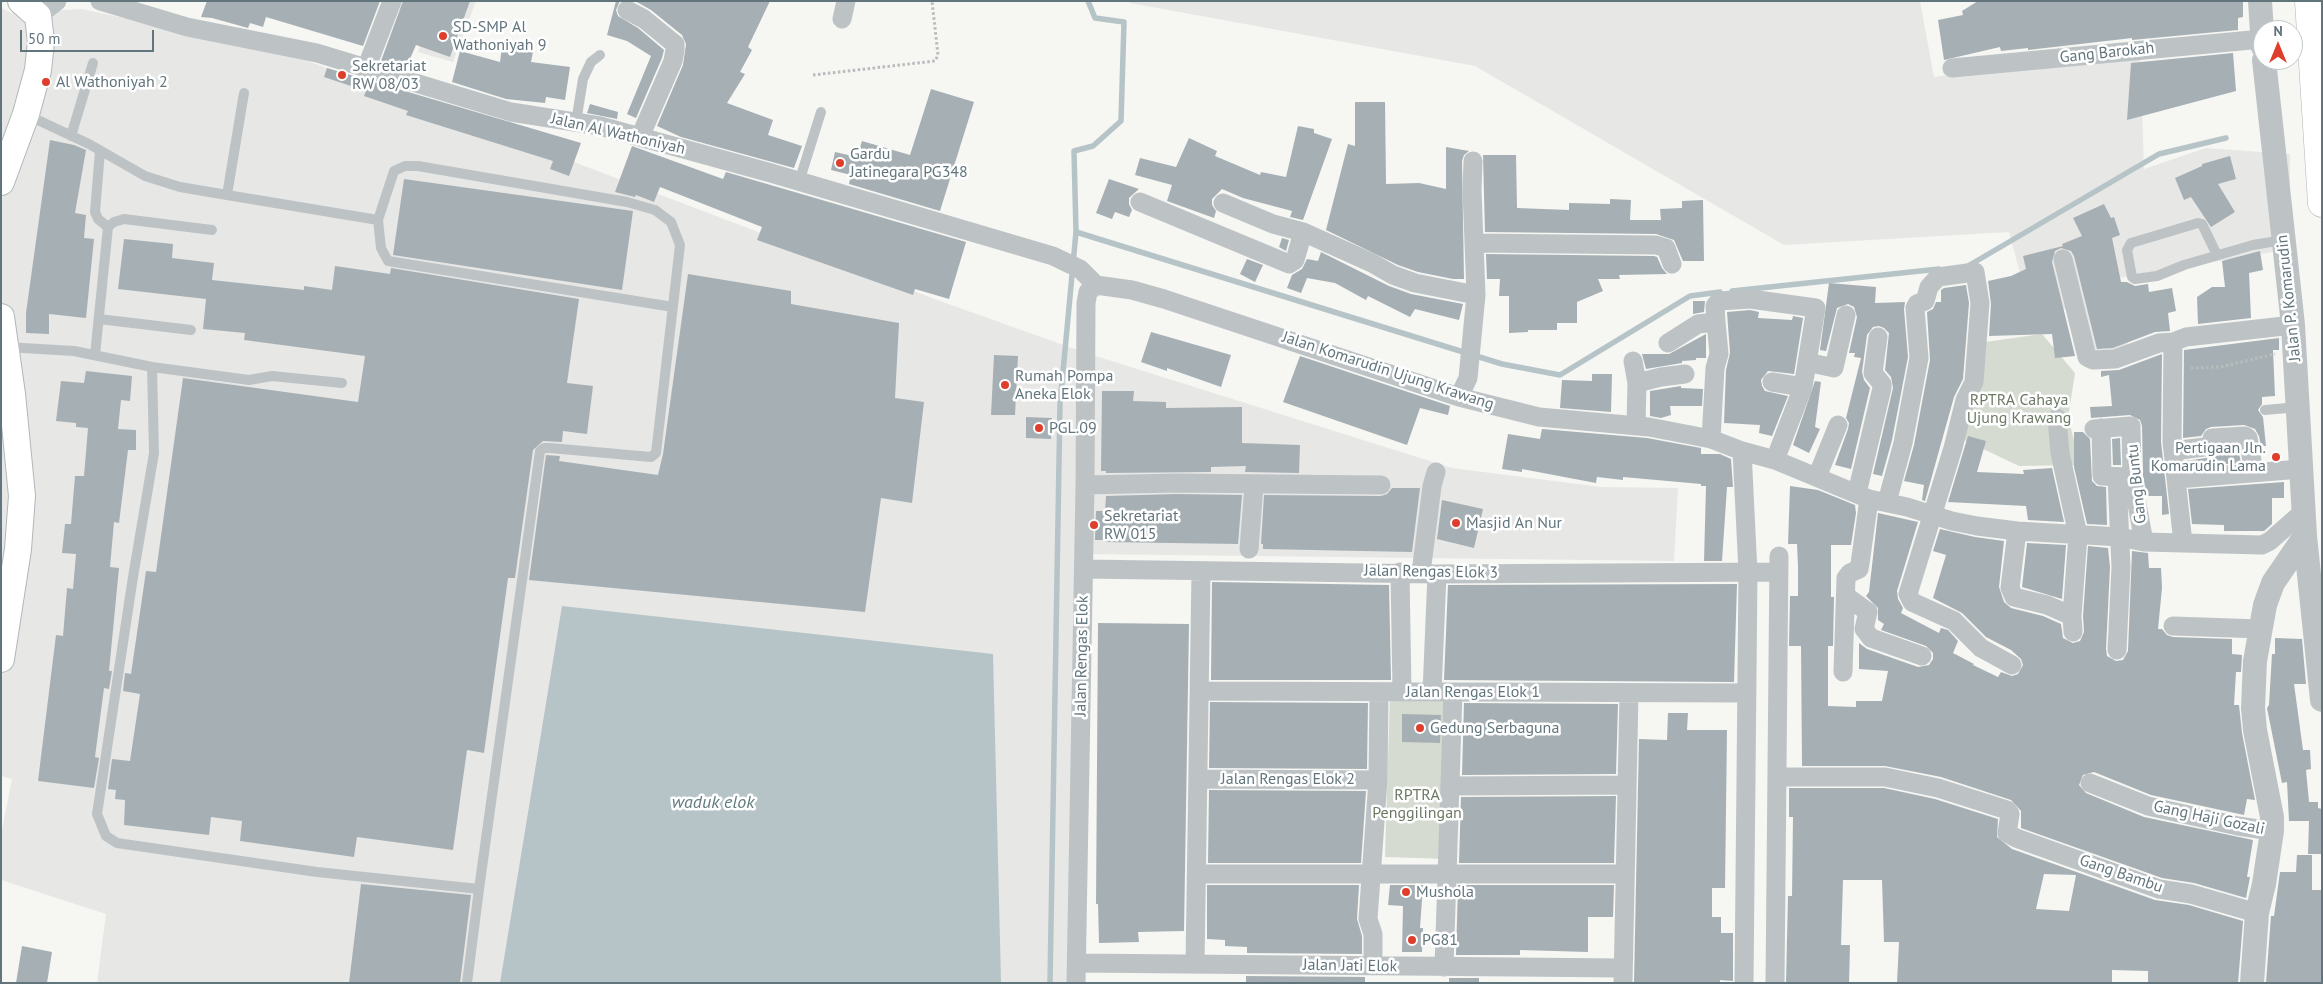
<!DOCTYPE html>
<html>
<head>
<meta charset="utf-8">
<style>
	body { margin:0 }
	#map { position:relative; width:2323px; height:984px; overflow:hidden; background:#f6f6f3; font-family:"PT Sans",sans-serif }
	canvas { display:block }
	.frame { position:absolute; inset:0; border:2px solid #62757d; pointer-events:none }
	.north { position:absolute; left:2253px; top:20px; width:50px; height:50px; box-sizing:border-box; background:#fff; border:1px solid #c0c8cb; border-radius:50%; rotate:0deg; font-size:14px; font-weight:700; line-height:20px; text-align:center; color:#62757d }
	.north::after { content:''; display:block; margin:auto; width:18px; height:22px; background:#de3e2b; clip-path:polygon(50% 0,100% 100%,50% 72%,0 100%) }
	.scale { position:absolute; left:20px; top:30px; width:134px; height:22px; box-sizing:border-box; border:2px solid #62757d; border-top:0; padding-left:6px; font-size:15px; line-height:18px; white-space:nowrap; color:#62757d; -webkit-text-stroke:4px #fff; paint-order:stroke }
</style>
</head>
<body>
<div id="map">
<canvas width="2323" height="984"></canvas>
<div class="frame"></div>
<div class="north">N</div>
<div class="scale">50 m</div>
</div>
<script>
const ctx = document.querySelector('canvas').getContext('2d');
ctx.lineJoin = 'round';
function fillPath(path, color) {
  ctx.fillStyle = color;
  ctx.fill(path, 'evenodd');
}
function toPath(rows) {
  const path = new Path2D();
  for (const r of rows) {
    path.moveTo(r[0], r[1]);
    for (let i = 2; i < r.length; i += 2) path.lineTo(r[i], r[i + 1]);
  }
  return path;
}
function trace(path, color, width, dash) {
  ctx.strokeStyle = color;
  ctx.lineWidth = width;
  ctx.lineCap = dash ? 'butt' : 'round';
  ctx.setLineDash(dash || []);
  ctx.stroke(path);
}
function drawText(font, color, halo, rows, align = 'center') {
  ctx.font = font + ' "PT Sans",sans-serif';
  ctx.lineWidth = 5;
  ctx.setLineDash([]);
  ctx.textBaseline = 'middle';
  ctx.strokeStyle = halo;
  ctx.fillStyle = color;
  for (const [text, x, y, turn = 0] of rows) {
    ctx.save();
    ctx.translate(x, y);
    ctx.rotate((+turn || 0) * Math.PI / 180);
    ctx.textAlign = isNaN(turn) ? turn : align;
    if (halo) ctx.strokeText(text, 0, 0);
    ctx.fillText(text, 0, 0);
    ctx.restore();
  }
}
fillPath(toPath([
	[400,1,476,1,453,62,418,52,428,21,396,8],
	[1130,1,1920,1,1934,77,2140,46,2144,169,2206,148,2290,154,2290,249,2113,279,2129,349,2089,358,2070,308,2031,314,2009,232,1784,245,1475,66,1130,3],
	[1,8,12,13,81,9,279,50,940,301,1083,352,1452,468,1601,487,1678,488,1674,561,1083,554,1077,983,97,983,106,914,1,880,1,835,12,779,1,776]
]), '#e7e7e6');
fillPath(toPath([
	[2042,334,2075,373,2068,418,2081,465,2019,466,1960,438,1985,342],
	[1448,694,1447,859,1385,857,1390,696]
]), '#d6dbd2');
fillPath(toPath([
	[562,606,993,654,1001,983,500,983]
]), '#b6c4c7');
trace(toPath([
	[1088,1,1095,18,1124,22,1121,121,1093,146,1074,151,1076,232,1502,364,1560,375,1690,296,1720,292],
	[1968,266,2159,154,2226,138],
	[1732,291,1939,269],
	[1050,983,1060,404,1076,232]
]), '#b6c4c7', 5.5);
fillPath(toPath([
	[207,1,380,1,363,46,266,17,263,27,250,23,248,28,212,18,201,17],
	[403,1,470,1,450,57,416,45,406,68,381,61],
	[616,1,620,1,616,10,618,16,638,28,664,50,662,58,636,118,627,114,651,56,627,41,607,35],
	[635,1,770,1,748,47,752,50,740,72,745,74,727,103,773,120,768,135,802,146,794,168,681,137,657,126,683,65,686,44,682,35,651,10],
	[1978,1,2243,1,2243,17,2238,18,2238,30,2132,40,2132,38,2028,50,2028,48,2001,51,2000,47,1944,60,1938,20,1963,15,1962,11],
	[502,47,533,52,531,62,570,67,565,100,546,97,545,103,506,99,452,82,460,51,500,62],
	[2233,53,2236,91,2127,120,2131,63],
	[327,68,581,143,569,176,550,169,553,161,406,115,408,111,364,96,366,91,324,77],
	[931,89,974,102,940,211,849,184,851,175,831,170,835,152,857,157,862,141,910,155],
	[1355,102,1385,102,1386,184,1419,183,1446,189,1446,147,1469,151,1464,155,1462,161,1464,279,1453,279,1418,272,1398,265,1326,230,1348,144,1355,146],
	[590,104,618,112,617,119,587,113],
	[1298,126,1314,129,1314,133,1332,139,1303,220,1290,217,1292,211,1243,198,1222,189,1212,199,1212,205,1216,211,1214,218,1167,201,1172,185,1135,175,1140,158,1176,167,1189,138,1217,151,1215,156,1260,175,1261,172,1286,177],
	[50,140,74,145,86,150,75,213,86,215,84,238,94,239,86,318,49,314,49,334,26,333,26,313],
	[632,146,723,179,726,172,966,242,949,299,915,289,913,295,757,240,762,227,660,187,654,202,636,195,635,197,615,192],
	[1483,155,1516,155,1517,208,1569,210,1569,203,1610,204,1610,199,1631,200,1630,220,1661,220,1660,209,1682,208,1682,201,1703,200,1704,261,1683,261,1674,240,1656,234,1485,232],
	[2230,156,2236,179,2218,184,2235,212,2211,227,2191,197,2184,200,2175,178,2202,166,2202,164],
	[404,179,633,211,622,290,393,255],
	[1109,179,1139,189,1129,198,1129,204,1132,210,1129,217,1115,212,1112,219,1096,213],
	[2104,204,2111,218,2114,217,2120,235,2112,238,2121,282,2127,282,2135,286,2148,284,2149,292,2172,288,2176,311,2168,313,2170,331,2155,332,2113,348,2097,349,2074,256,2071,251,2061,248,2055,251,2052,262,2075,356,2055,358,2052,334,1989,336,1991,304,1988,281,2011,276,2026,269,2023,256,2063,246,2062,244,2082,236,2073,218],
	[1282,238,1289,240,1286,251,1279,247],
	[124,239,173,244,172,258,214,263,212,280,304,290,304,286,332,290,335,266,390,274,391,268,579,299,567,383,593,386,587,434,563,431,562,442,543,441,533,450,515,578,508,578,484,753,467,750,453,850,357,837,354,857,240,841,242,821,211,817,209,835,124,825,125,800,115,799,116,790,108,789,112,759,130,761,140,694,123,691,125,673,131,674,146,571,156,572,183,378,358,402,365,356,244,340,245,333,203,329,206,299,118,289],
	[2260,251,2263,270,2249,273,2251,318,2198,324,2197,297,2212,287,2225,287,2222,261],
	[1321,252,1389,286,1411,294,1463,304,1459,320,1415,309,1410,317,1368,296,1366,300,1335,283,1307,278,1301,293,1287,288,1292,275,1302,269,1307,259,1318,261],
	[1486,254,1654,256,1657,257,1662,268,1667,274,1619,275,1620,279,1598,279,1603,291,1577,302,1577,323,1557,323,1557,330,1528,330,1528,332,1509,333,1509,296,1499,296,1500,279,1487,279],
	[1247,259,1263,265,1255,282,1240,274],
	[688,274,791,291,791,304,899,323,895,398,924,402,912,503,881,498,865,612,529,580,546,455,560,456,559,461,658,475,663,454],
	[1829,283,1876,287,1875,303,1905,302,1904,309,1908,357,1892,440,1882,476,1873,474,1893,388,1891,377,1885,370,1889,333,1884,328,1879,326,1873,327,1867,335,1862,372,1864,380,1870,388,1851,469,1835,465,1848,429,1849,423,1846,418,1861,358,1854,357,1855,353,1849,353,1857,317,1854,307,1848,304,1837,308,1826,351,1820,350],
	[1966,285,1969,303,1963,379,1954,397,1925,501,1922,500,1924,485,1904,481,1914,445,1930,360,1927,312,1933,309,1936,302,1941,302,1941,290,1944,288],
	[1693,301,1705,301,1704,312,1693,314],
	[1750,310,1759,312,1758,318,1792,320,1793,316,1803,318,1794,374,1768,371,1761,380,1762,386,1765,391,1788,396,1772,436,1759,433,1760,425,1724,423,1726,370,1730,353,1727,312],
	[1151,332,1231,355,1221,387,1167,368,1167,371,1141,362],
	[1706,334,1706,358,1696,358,1696,360,1682,361,1682,363,1646,369,1642,354,1669,354],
	[2279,338,2279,350,2273,350,2275,396,2262,397,2262,404,2258,410,2263,417,2266,446,2261,446,2259,436,2255,429,2244,425,2211,427,2206,429,2201,436,2183,438,2184,350],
	[2162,354,2161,442,2169,514,2162,515,2162,496,2147,496,2143,476,2142,426,2140,420,2130,415,2091,418,2090,407,2112,406,2109,375,2101,377,2101,371,2119,370],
	[994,355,1018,356,1015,415,991,415],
	[1300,356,1450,406,1448,415,1420,408,1407,445,1283,402],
	[86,371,132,376,130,401,121,400,118,429,136,430,136,450,128,450,119,523,114,522,110,567,119,568,109,671,112,671,109,689,104,688,95,757,99,758,94,788,38,781,56,635,63,636,67,588,73,589,76,554,62,553,65,524,71,524,75,476,84,476,88,428,76,427,76,423,56,421,61,381,84,383],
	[1592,374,1612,374,1611,412,1560,408,1562,380,1592,381],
	[1815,381,1821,382,1815,427,1820,429,1809,453,1793,445],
	[1681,386,1681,388,1703,389,1702,406,1670,406,1671,415,1661,418,1650,416,1650,391],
	[1102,391,1134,391,1133,401,1166,402,1166,408,1242,407,1242,443,1300,445,1299,473,1245,472,1246,466,1211,467,1211,472,1106,473,1106,471,1101,471],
	[1026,417,1052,418,1051,439,1026,438],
	[1542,429,1647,438,1701,448,1701,454,1720,454,1731,459,1733,487,1727,487,1722,561,1704,561,1706,486,1701,486,1701,484,1623,477,1623,480,1597,477,1596,483,1522,469,1522,472,1502,469,1508,434,1540,439],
	[2074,432,2083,432,2090,439,2092,481,2097,486,2106,487,2107,525,2087,524,2074,467],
	[1968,436,1986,441,1977,472,2024,474,2023,470,2052,468,2064,522,2028,520,2026,506,1948,502],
	[2120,438,2121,465,2113,465,2112,439],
	[2238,448,2241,463,2186,467,2185,461,2213,457,2219,455,2223,449],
	[2284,482,2284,498,2272,498,2272,524,2264,531,2224,531,2224,525,2192,524,2188,489],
	[1790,486,1818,490,1855,505,1856,513,1851,545,1831,545,1831,597,1834,597,1833,646,1828,646,1828,706,1856,707,1856,701,1882,701,1888,671,1859,669,1859,643,1867,649,1918,667,1929,665,1933,659,1933,653,1926,646,1881,630,1884,624,1878,620,1878,608,1866,596,1869,592,1878,513,1918,522,1897,591,1898,599,1903,608,1901,613,1939,633,1941,628,1948,630,1958,641,1953,653,1974,664,1973,665,1998,677,2001,672,2012,676,2018,674,2023,665,2021,659,2011,650,1986,637,1962,613,1933,598,1946,555,1933,551,1940,529,1975,537,2004,541,1999,587,2004,602,2011,608,2043,616,2061,624,2063,638,2073,643,2080,641,2084,632,2083,616,2088,546,2108,548,2110,567,2106,649,2107,656,2116,661,2123,660,2128,651,2132,551,2148,553,2149,568,2161,568,2162,588,2158,629,2162,629,2167,635,2173,637,2232,639,2232,654,2242,655,2241,672,2236,672,2234,705,2239,705,2242,733,2255,800,2247,799,2244,815,2151,795,2094,772,2083,775,2079,785,2086,793,2144,817,2253,840,2247,877,2250,877,2246,898,2194,883,2162,878,2021,828,2021,811,2011,800,1941,777,1885,766,1802,766,1801,646,1789,646,1790,596,1798,596,1798,566,1797,544,1788,544],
	[1392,488,1420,488,1412,552,1263,549,1263,544,1261,544,1264,495,1381,496,1387,494],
	[1176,494,1242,495,1238,544,1105,542,1105,540,1095,540,1096,511,1105,511,1106,496],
	[1442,500,1483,509,1474,548,1437,539],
	[2027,543,2066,545,2062,599,2022,587],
	[1212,582,1389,585,1391,680,1211,680],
	[1737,584,1734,682,1444,680,1448,585],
	[1098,623,1189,624,1184,931,1138,932,1139,942,1099,943,1098,904,1096,904],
	[2275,638,2302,639,2306,684,2294,684,2303,750,2310,750,2311,769,2306,770,2309,802,2318,802,2318,808,2322,809,2322,854,2308,854,2309,821,2289,821,2287,782,2282,783,2267,708,2269,705,2272,654,2275,654],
	[1210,702,1368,703,1367,769,1209,768],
	[1464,703,1618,704,1616,774,1462,775],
	[1668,713,1688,713,1687,730,1727,730,1725,888,1712,888,1712,917,1721,917,1721,933,1733,933,1733,981,1720,980,1720,983,1634,983,1639,739,1667,740],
	[1402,714,1441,715,1440,743,1402,742],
	[1789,788,1884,788,1935,799,1998,819,1997,837,2012,849,2155,900,2189,905,2243,921,2238,983,2148,983,2148,971,2112,970,2112,983,1897,983,1899,942,1884,942,1882,880,1843,880,1841,945,1850,945,1849,983,1786,983,1788,896,1792,896,1793,817,1789,817],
	[2044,874,2076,875,2069,911,2036,909],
	[1209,790,1366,791,1361,863,1208,863],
	[1616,796,1614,863,1459,863,1461,797],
	[2297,855,2312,855,2312,890,2322,890,2322,983,2266,983,2271,916,2274,916,2280,872,2296,872],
	[361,884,471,895,460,983,349,983],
	[1207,885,1359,885,1357,919,1362,936,1362,954,1247,953,1247,947,1225,946,1225,940,1207,939],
	[1390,885,1423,885,1420,928,1423,928,1422,952,1402,952,1403,906,1388,905],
	[1458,885,1614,885,1613,917,1588,917,1588,952,1520,950,1520,955,1456,955],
	[22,946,52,952,47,983,16,983],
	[1246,976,1365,977,1365,983,1246,983],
	[1449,978,1479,978,1479,983,1449,983]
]), '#a6b0b4');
const secondary = toPath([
	[1,182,26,114,38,70,41,42,38,16,21,1],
	[1,317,12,394,22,496,18,549,1,659]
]);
const motorway = toPath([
	[2309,1,2322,203]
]);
trace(secondary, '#b0b7ba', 28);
trace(motorway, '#b1b6b8', 29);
trace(toPath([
	[813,75,935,61,938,55,932,1],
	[2191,368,2220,367,2275,354]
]), '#b8bcbd', 3, [2.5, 2.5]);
trace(toPath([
	[27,115,89,144,145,176,180,187,227,195,378,220,394,171,405,166,418,166,627,202,655,210,671,222,680,245,656,453,651,457,550,448,544,448,540,451,479,889,317,872,117,843,106,836,97,814,133,577,154,453,152,367],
	[576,122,583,79,591,62,600,55],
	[71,136,93,63],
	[100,151,95,212,98,219,108,227],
	[799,182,821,112],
	[227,195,244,93],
	[378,220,381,248,388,261,673,307],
	[2217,255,2202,224,2198,223,2131,243,2127,250,2132,277,2135,279,2157,276,2184,265,2253,245,2283,240],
	[99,319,191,330],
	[6,347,74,351,152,367,249,380,272,376,342,383],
	[95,355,108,227,114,222,124,219,212,230],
	[2265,410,2299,407],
	[467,983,479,889]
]), '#bdc3c5', 10);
trace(toPath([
	[100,1,187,27,317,53,511,112,600,126,771,173,1053,256,1080,269,1096,285],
	[627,10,644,19,671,41,675,44,675,50,673,61,640,137],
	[38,16,57,1],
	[842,19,846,1],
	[1952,68,2262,39],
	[366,69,392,1],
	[1140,202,1289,264,1295,260,1303,232],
	[1223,203,1273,224,1303,232,1372,263,1393,275,1415,283,1476,295],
	[1475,243,1656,245,1666,248,1672,264],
	[2063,259,2087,357,2093,360,2115,359,2159,343,2173,342,2186,337,2293,325],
	[1716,322,1715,306,1719,301,1750,299,1816,308,1803,387,1775,460],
	[2173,342,2172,442,2183,543],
	[1668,343,1698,324,1716,322,1719,354,1715,368,1711,439],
	[1633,361,1637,383,1636,426],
	[1807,362,1834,368,1846,315],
	[1772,382,1803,387],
	[1637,383,1661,377,1685,374],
	[1459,397,1468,378,1476,295,1472,190,1473,161],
	[2057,418,2060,453,2078,535,2072,616,2073,632],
	[2101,428,2102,476,2129,477],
	[2094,429,2131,426,2132,477,2144,542],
	[1742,451,1748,572,1744,983],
	[2173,451,2212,446,2212,438,2245,436,2248,438,2254,472],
	[1817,477,1838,425],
	[2117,477,2121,567,2117,650],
	[2177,479,2301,469],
	[1085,485,1176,483,1381,485],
	[1857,493,1882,388,1882,384,1873,373,1878,337],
	[1887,502,1903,443,1919,358,1915,308,1917,304,1925,301,1929,287,1938,277,1975,272,1980,303,1974,382,1965,400,1953,448,1908,594,1912,602,1954,621,1981,648,2012,665],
	[2017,531,2010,588,2014,597,2047,605,2072,616],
	[1249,549,1254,485],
	[1084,569,1437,574,1779,572],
	[1400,572,1402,692],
	[1421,573,1432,486,1436,472],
	[1846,596,1868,612,1864,629,1871,638,1922,656],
	[2173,626,2261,629],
	[1843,672,1846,578,1850,573,1859,569,1860,564,1869,499],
	[1200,691,1747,693],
	[1432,692,1437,574],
	[1778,777,1885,777,1938,788,2007,810,2010,814,2007,833,2016,838,2159,889,2191,894,2257,913],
	[1198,779,1378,780],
	[2090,783,2148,806,2238,826,2272,831],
	[1450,786,1627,785],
	[1197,874,1625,874],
	[1077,963,1623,968],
	[1195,964,1201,571],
	[1373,966,1373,934,1368,919,1378,780,1379,692],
	[1444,967,1453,692],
	[1076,983,1085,485,1086,303,1088,292,1096,285,1132,290,1164,299,1459,397,1539,417,1649,427,1711,439,1742,451,1775,460,1869,499,1907,507,1952,521,1977,526,2017,531,2120,537,2144,542,2262,545,2270,541,2304,511],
	[1623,983,1629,693],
	[1775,983,1779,556]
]), '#bdc3c5', 19);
trace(toPath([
	[2260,1,2263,47],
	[2264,60,2293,325,2305,536,2322,700],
	[2252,983,2257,913,2264,884,2272,831,2272,817,2255,730,2253,708,2255,661,2265,605,2273,583,2305,536]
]), '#bdc3c5', 24);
trace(secondary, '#fff', 26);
trace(motorway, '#fff', 28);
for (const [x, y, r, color] of [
	[443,36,5,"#de3e2b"],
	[342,75,5,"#de3e2b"],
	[46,82,5,"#de3e2b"],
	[840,163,5,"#de3e2b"],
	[1005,385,5,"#de3e2b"],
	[1039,428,5,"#de3e2b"],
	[2276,457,5,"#de3e2b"],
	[1456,523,5,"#de3e2b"],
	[1094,525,5,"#de3e2b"],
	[1420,728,5,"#de3e2b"],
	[1406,892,5,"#de3e2b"],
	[1412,940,5,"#de3e2b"]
]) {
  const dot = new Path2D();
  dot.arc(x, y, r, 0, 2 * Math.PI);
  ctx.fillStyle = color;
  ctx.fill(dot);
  trace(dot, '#fff', 2);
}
drawText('16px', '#62757d', '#fff', [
	["SD-SMP Al",453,27],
	["Wathoniyah 9",453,45],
	["Sekretariat",352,66],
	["RW 08/03",352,84],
	["Al Wathoniyah 2",56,82],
	["Gardu",850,154],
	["Jatinegara PG348",850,172],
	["Rumah Pompa",1015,376],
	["Aneka Elok",1015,394],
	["PGL.09",1049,428],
	["Pertigaan Jln.",2266,448,"right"],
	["Komarudin Lama",2266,466,"right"],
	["Sekretariat",1104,516],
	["RW 015",1104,534],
	["Masjid An Nur",1466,523],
	["Gedung Serbaguna",1430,728],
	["Mushola",1416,892],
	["PG81",1422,940]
], 'left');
drawText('16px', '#62757d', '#fff', [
	["Gang Barokah",2107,53,-6],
	["Jalan Al Wathoniyah",618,134,13],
	["Jalan P. Komarudin",2289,298,-96],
	["Jalan Komarudin Ujung Krawang",1388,371,18],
	["Gang Buntu",2137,484,-96],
	["Jalan Rengas Elok 3",1431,572,1],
	["Jalan Rengas Elok",1082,656,-89],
	["Jalan Rengas Elok 1",1473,692],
	["Jalan Rengas Elok 2",1288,779],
	["Gang Haji Gozali",2209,818,12],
	["Gang Bambu",2121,874,19],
	["Jalan Jati Elok",1350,966,1]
]);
drawText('16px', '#6c7a65', '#fff', [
	["RPTRA Cahaya",2019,400],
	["Ujung Krawang",2019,418],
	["RPTRA",1417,795],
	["Penggilingan",1417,813]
]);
drawText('italic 18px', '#627b7f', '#fff', [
	["waduk elok",713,803]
]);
</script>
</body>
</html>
